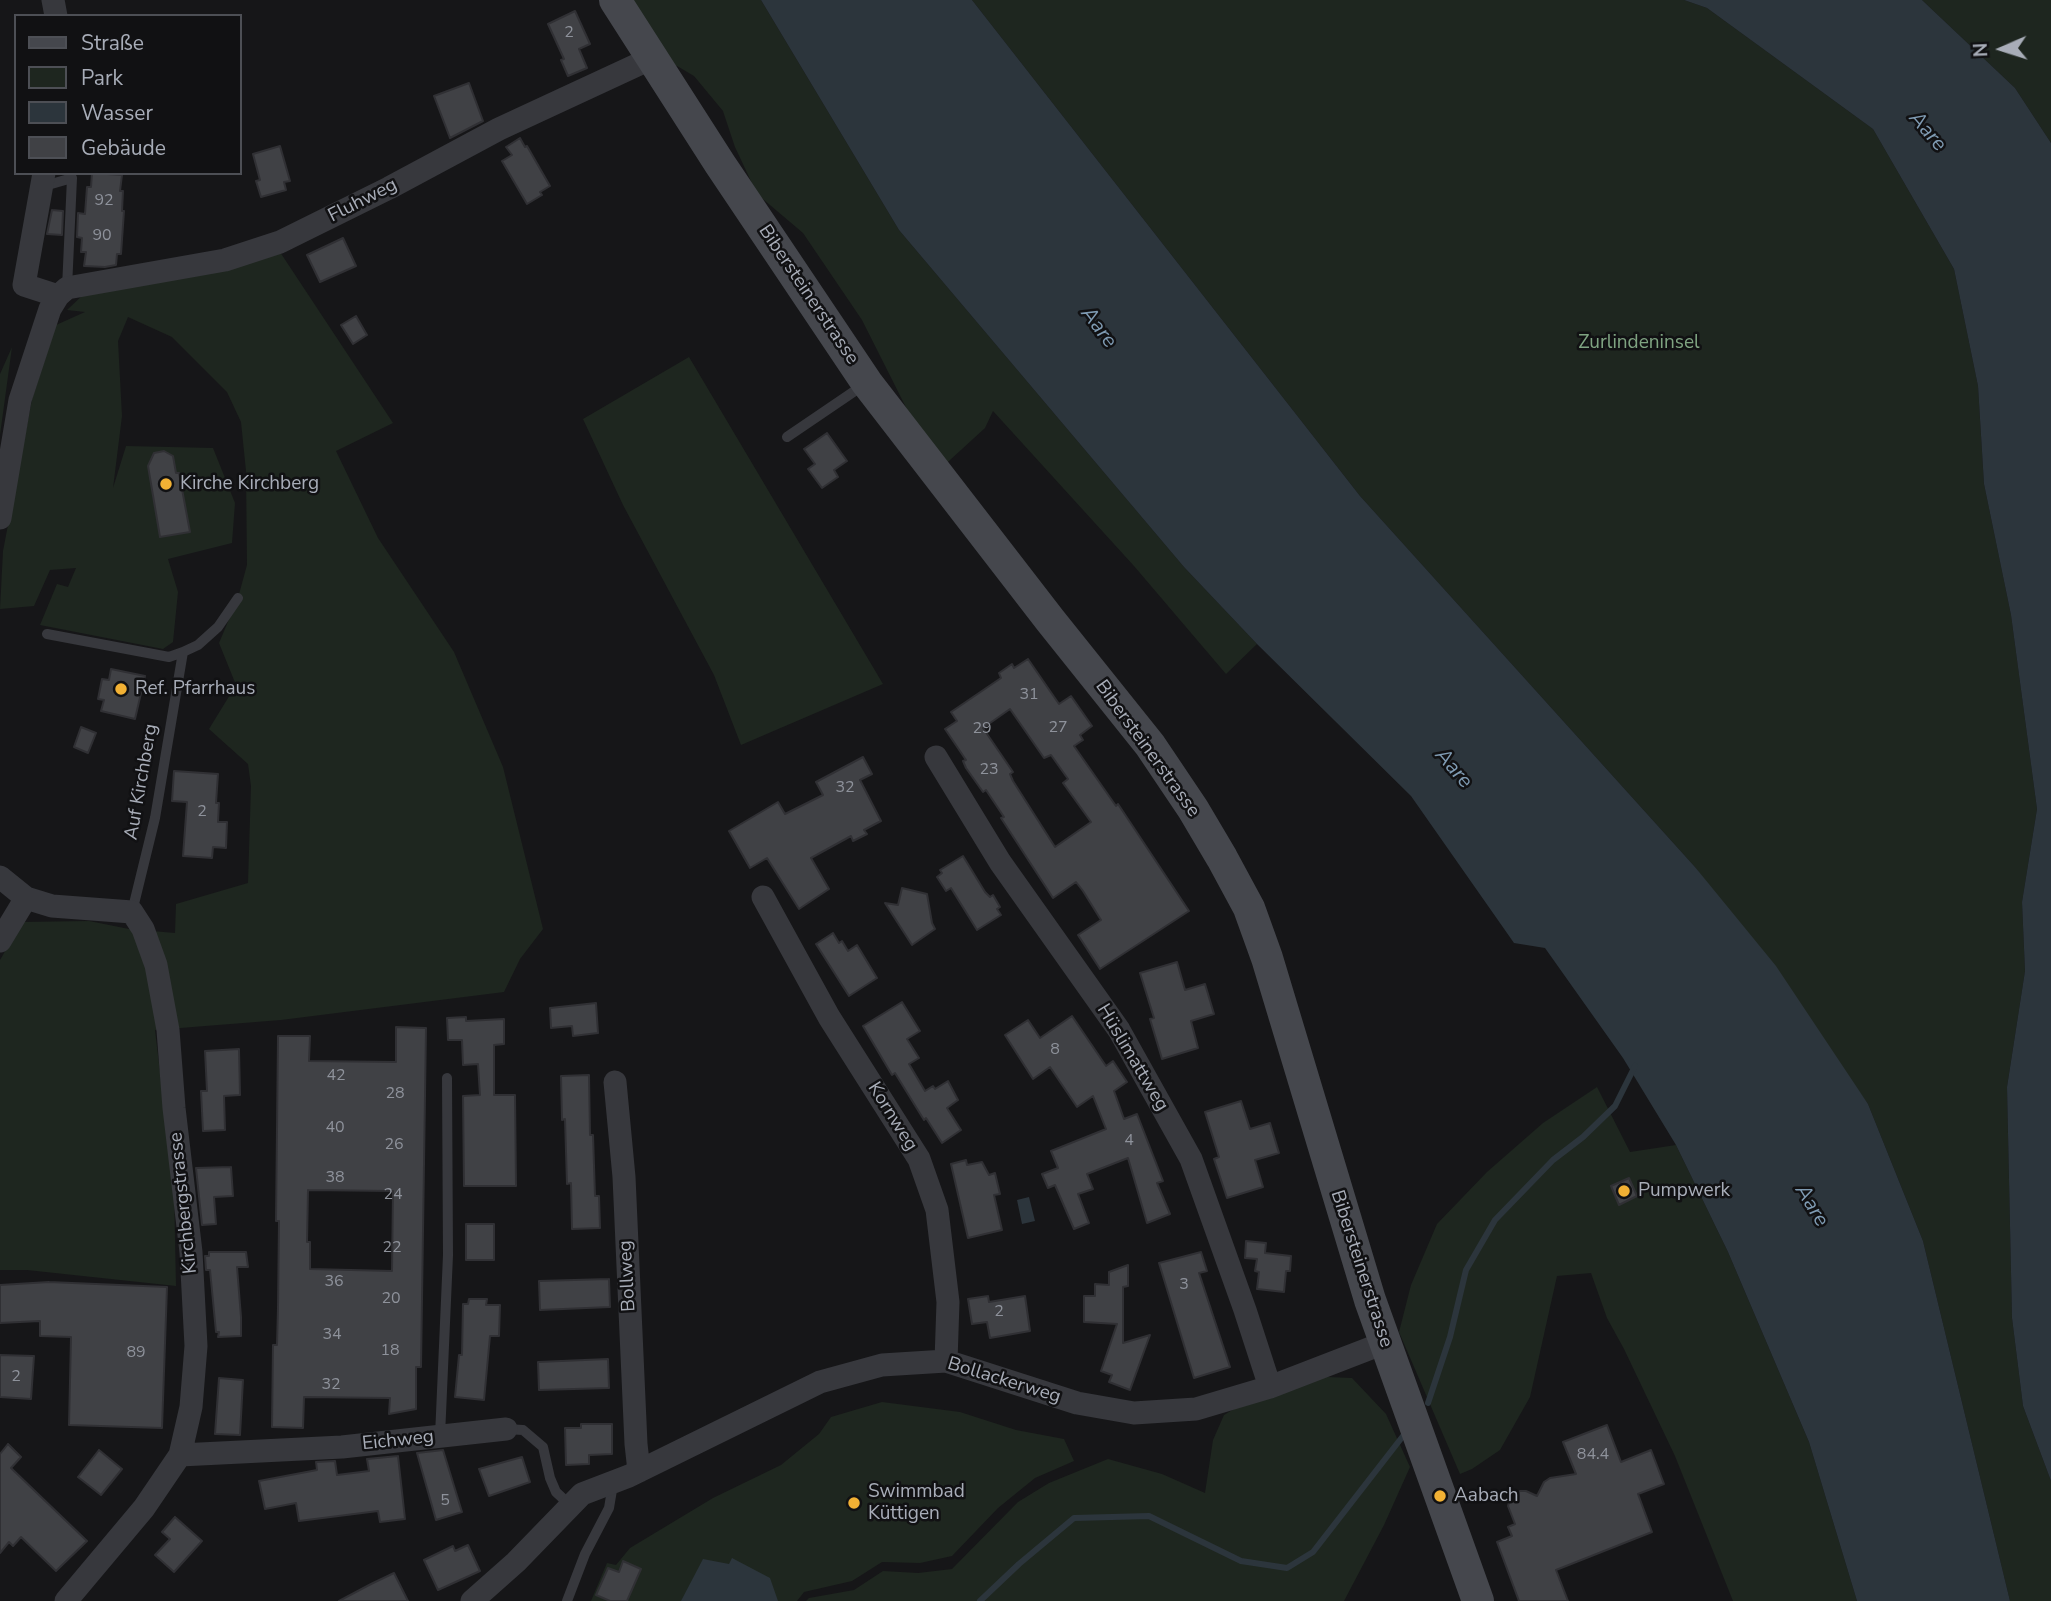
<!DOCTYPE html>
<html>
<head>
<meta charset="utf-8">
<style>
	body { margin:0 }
	#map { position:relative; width:2051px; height:1601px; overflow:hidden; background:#161618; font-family:"Nunito Sans",sans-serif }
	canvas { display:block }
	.legend { position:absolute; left:14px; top:14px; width:228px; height:161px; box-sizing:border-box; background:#111113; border:2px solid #4d4f55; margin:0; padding:9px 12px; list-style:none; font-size:21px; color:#a8adb8 }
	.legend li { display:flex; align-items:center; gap:14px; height:35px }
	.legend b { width:35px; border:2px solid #4d4f55 }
	.north { position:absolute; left:1967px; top:14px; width:70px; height:70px; -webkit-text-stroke:5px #111113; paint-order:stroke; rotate:267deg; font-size:19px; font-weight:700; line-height:28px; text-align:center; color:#a8adb8 }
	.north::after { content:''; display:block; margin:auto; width:24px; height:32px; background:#a8adb8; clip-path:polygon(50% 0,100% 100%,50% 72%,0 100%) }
</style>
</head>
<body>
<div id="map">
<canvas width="2051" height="1601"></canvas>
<ul class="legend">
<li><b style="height:9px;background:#45474d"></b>Straße</li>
<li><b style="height:19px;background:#1e261f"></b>Park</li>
<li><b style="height:19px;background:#2c353c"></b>Wasser</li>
<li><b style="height:19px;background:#404145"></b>Gebäude</li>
</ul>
<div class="north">N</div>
</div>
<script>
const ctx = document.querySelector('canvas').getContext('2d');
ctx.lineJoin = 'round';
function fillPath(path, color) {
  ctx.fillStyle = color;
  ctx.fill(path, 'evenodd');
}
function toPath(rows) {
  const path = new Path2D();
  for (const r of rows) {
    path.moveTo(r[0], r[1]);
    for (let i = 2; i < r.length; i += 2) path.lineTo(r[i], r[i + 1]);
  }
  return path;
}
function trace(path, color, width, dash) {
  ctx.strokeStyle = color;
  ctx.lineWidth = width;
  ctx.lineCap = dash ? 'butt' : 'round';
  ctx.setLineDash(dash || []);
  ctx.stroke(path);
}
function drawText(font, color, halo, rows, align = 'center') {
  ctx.font = font + ' "Nunito Sans",sans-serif';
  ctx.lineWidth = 5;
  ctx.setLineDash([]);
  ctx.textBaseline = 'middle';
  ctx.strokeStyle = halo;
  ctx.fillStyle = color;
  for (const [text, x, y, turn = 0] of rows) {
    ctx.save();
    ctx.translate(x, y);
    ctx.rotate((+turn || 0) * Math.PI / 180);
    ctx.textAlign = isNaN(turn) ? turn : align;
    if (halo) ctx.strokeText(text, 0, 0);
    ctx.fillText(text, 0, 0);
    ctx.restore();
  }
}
fillPath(toPath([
	[625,0,761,0,899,230,1184,567,1257,644,1226,674,1134,566,993,411,985,428,938,471,862,320,803,233,757,194,735,147,723,111,694,76,677,66,669,65],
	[972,0,1684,0,1707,8,1873,129,1954,269,1978,386,1984,484,2011,615,2037,809,2022,902,2025,971,2007,1087,2012,1318,2023,1406,2051,1481,2051,1601,2010,1601,1923,1241,1868,1104,1695,867,1360,496],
	[1922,0,2051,0,2051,143,2015,88],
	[280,252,393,423,336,451,378,538,454,652,503,767,543,929,520,959,504,992,281,1020,155,1030,174,1190,176,1286,27,1270,0,1270,0,960,22,922,89,921,129,929,175,933,176,904,248,883,251,786,248,764,209,729,236,685,219,643,238,598,247,565,246,471,241,422,227,392,172,337,128,317,118,341,122,416,113,488,126,446,213,448,235,503,232,543,168,559,178,592,173,642,163,649,40,625,57,584,68,587,76,568,50,570,34,606,0,609,3,551,32,399,56,325,85,312,67,310,85,293],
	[12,347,0,435,0,374],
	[689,357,883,684,741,745,714,675,623,505,583,419],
	[1597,1087,1630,1152,1676,1145,1728,1252,1809,1442,1857,1601,1733,1601,1675,1456,1624,1349,1607,1318,1591,1273,1557,1276,1530,1397,1500,1450,1472,1469,1460,1474,1399,1332,1411,1285,1437,1224,1487,1172,1543,1123],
	[1302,1376,1352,1378,1386,1414,1410,1467,1384,1525,1344,1601,806,1601,809,1598,854,1590,883,1571,918,1573,952,1569,1018,1502,1049,1483,1108,1459,1162,1474,1205,1493,1213,1440,1224,1415,1270,1387],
	[882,1402,960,1412,1016,1430,1064,1439,1074,1461,1035,1478,998,1508,952,1556,920,1563,882,1562,852,1581,804,1592,797,1601,591,1601,607,1563,616,1565,630,1548,713,1498,781,1465,819,1434,831,1417]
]), '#1e261f');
fillPath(toPath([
	[761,0,972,0,1360,496,1695,867,1776,966,1868,1104,1923,1241,2010,1601,1857,1601,1809,1442,1728,1252,1676,1145,1623,1058,1545,948,1514,943,1411,796,1257,644,1184,567,899,230],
	[1684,0,1922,0,2015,88,2051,143,2051,1481,2023,1406,2012,1318,2007,1087,2025,971,2022,902,2037,809,2011,615,1984,484,1978,386,1954,269,1873,129,1707,8],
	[1029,1197,1035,1221,1022,1224,1017,1200],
	[732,1558,770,1578,778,1601,681,1601,703,1559,729,1564]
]), '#2c353c');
trace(toPath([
	[1428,1403,1450,1337,1466,1270,1495,1220,1553,1160,1583,1137,1615,1106,1635,1066],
	[980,1601,1019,1564,1074,1518,1149,1516,1241,1561,1287,1568,1313,1552,1403,1436]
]), '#2c353c', 6);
const building = toPath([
	[575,11,590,44,579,49,587,68,568,76,561,60,564,59,548,24,575,11],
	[469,83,483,121,450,138,434,96,469,83],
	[520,138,525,147,527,146,550,186,540,192,542,195,527,204,502,161,512,155,506,147,520,138],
	[280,146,290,181,284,182,286,190,261,197,256,181,260,180,253,154,280,146],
	[92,173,122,175,120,191,123,191,122,211,124,211,121,254,117,254,116,265,105,267,84,266,86,252,81,252,82,238,77,237,78,213,85,214,87,187,91,187,92,173],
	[52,210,63,211,62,235,47,234,52,210],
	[343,238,356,266,320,282,307,255,343,238],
	[356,316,367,335,353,344,341,325,356,316],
	[827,433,847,461,834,470,838,477,822,488,808,469,815,464,804,449,827,433],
	[164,451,173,456,176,473,179,473,190,532,160,537,148,466,154,453,164,451],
	[1028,659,1059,704,1071,696,1092,726,1080,735,1083,740,1074,746,1116,806,1118,804,1189,911,1100,969,1078,935,1101,920,1083,891,1076,882,1053,898,1001,818,1004,817,986,790,983,792,966,768,963,761,966,760,945,729,957,721,951,712,1001,678,999,673,1012,664,1014,668,1028,659],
	[1010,709,1044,758,1051,755,1068,779,1063,783,1091,822,1055,847,1013,781,1010,774,1013,772,983,728,1010,709],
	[111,669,145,676,135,719,101,711,104,700,98,699,102,679,109,680,111,669],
	[81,727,96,733,88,753,74,747,81,727],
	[863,757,872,774,860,780,881,821,864,830,867,834,853,841,851,836,811,858,829,889,799,909,767,858,750,868,729,831,778,802,785,814,823,795,816,782,863,757],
	[174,771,218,774,216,803,219,803,218,822,227,822,226,848,213,847,212,858,183,856,187,802,172,801,174,771],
	[963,856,985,892,990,897,993,895,1000,907,997,909,1001,915,977,930,951,888,946,891,937,877,942,873,940,870,963,856],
	[902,888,927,894,932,923,935,929,912,945,885,903,898,905,902,888],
	[833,933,839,943,842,941,848,951,857,945,877,978,849,996,816,944,833,933],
	[1177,962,1185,990,1205,984,1214,1014,1191,1021,1198,1048,1162,1059,1150,1019,1154,1018,1140,973,1177,962],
	[902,1002,920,1031,907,1039,919,1058,909,1064,925,1091,933,1086,935,1089,948,1081,958,1100,947,1108,961,1130,942,1143,926,1118,924,1120,895,1073,892,1075,863,1026,902,1002],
	[596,1003,598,1033,573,1036,572,1026,551,1028,550,1008,596,1003],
	[1072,1016,1106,1066,1113,1061,1127,1082,1114,1091,1124,1119,1137,1114,1163,1181,1157,1183,1170,1214,1147,1223,1128,1158,1087,1174,1093,1189,1078,1194,1089,1223,1074,1229,1055,1185,1048,1188,1042,1174,1058,1168,1051,1151,1106,1129,1093,1096,1077,1107,1050,1067,1033,1079,1005,1035,1028,1020,1040,1038,1072,1016],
	[466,1017,466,1021,504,1019,504,1044,494,1045,494,1095,515,1095,516,1186,464,1186,463,1096,480,1095,478,1064,463,1065,462,1040,448,1040,447,1018,466,1017],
	[396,1027,426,1028,421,1367,416,1367,416,1409,389,1414,390,1398,304,1397,303,1428,272,1427,273,1345,277,1345,278,1308,279,1221,276,1221,278,1036,310,1036,309,1061,396,1062,396,1027],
	[308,1190,393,1191,392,1271,310,1269,310,1242,307,1242,308,1190],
	[239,1049,240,1095,224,1096,225,1130,203,1131,201,1091,207,1091,205,1051,239,1049],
	[589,1075,590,1135,593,1135,595,1196,599,1196,600,1228,572,1229,571,1183,567,1184,565,1119,562,1120,561,1076,589,1075],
	[1241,1101,1250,1129,1270,1123,1279,1153,1255,1160,1263,1187,1227,1198,1214,1159,1219,1157,1205,1112,1241,1101],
	[966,1160,967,1165,982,1162,989,1175,995,1173,1000,1194,994,1195,1002,1230,968,1238,951,1164,966,1160],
	[231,1167,233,1196,214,1197,216,1224,202,1225,196,1168,231,1167],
	[1629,1178,1637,1196,1619,1205,1611,1186,1629,1178],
	[466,1224,494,1224,494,1260,466,1260,466,1224],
	[1246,1241,1266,1243,1265,1253,1291,1256,1290,1271,1286,1271,1284,1292,1257,1289,1259,1272,1255,1271,1257,1259,1245,1258,1246,1241],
	[209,1252,246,1252,248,1267,237,1267,241,1317,241,1336,218,1337,219,1332,216,1332,210,1270,206,1270,205,1256,209,1256,209,1252],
	[1201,1252,1207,1271,1199,1273,1230,1367,1194,1378,1159,1263,1201,1252],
	[1128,1265,1128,1286,1123,1287,1123,1343,1150,1335,1130,1390,1109,1382,1112,1375,1101,1371,1117,1324,1084,1322,1084,1296,1095,1296,1095,1284,1109,1285,1109,1272,1128,1265],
	[609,1279,610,1307,540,1310,539,1281,609,1279],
	[49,1282,167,1287,162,1428,69,1425,71,1337,40,1336,40,1321,0,1323,0,1285,49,1282],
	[988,1296,989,1302,1025,1296,1030,1331,990,1338,987,1322,972,1324,968,1299,988,1296],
	[469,1299,487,1299,486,1305,500,1305,499,1336,490,1336,484,1400,455,1397,459,1355,462,1355,463,1304,468,1304,469,1299],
	[0,1355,34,1356,31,1399,0,1397,0,1355],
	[608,1359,609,1388,539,1390,538,1362,608,1359],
	[219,1378,243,1380,240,1435,215,1434,219,1378],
	[581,1424,612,1424,612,1454,589,1455,589,1464,566,1465,565,1428,581,1428,581,1424],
	[1607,1425,1621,1462,1651,1450,1664,1484,1638,1494,1652,1532,1556,1570,1568,1601,1519,1601,1497,1542,1512,1536,1508,1527,1515,1524,1508,1506,1510,1499,1520,1491,1526,1491,1537,1496,1544,1482,1550,1478,1576,1474,1563,1442,1607,1425],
	[8,1444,21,1457,11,1468,87,1541,56,1571,21,1537,13,1546,9,1542,0,1553,0,1454,8,1444],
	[99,1450,122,1469,101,1495,78,1477,99,1450],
	[443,1450,462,1512,436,1520,417,1453,443,1450],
	[398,1456,405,1519,380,1522,378,1511,299,1521,296,1503,265,1509,259,1481,317,1470,316,1462,335,1461,337,1475,369,1471,367,1459,398,1456],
	[522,1457,530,1482,489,1496,479,1469,522,1457],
	[175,1517,202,1541,174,1572,155,1555,170,1539,162,1532,175,1517],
	[468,1545,480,1571,438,1590,424,1560,453,1546,455,1551,468,1545],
	[623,1561,641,1569,627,1601,610,1601,596,1595,608,1568,619,1572,623,1561],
	[394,1573,408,1601,339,1601,371,1584,394,1573]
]);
fillPath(building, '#404145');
trace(building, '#303034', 2);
trace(toPath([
	[41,187,72,178,67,288],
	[787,437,865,384],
	[47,634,169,657,183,652],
	[132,912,155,818,183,652,198,645,218,627,238,598],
	[506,1429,523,1430,543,1447,550,1478,556,1492,571,1506],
	[440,1436,448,1255,447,1078],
	[567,1601,585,1554,609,1508,613,1484]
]), '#37383d', 10);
trace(toPath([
	[53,0,56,16],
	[44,173,24,285,58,296],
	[0,518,20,400,50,309,58,296,67,288,225,260,280,242,389,188,499,129,652,58],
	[936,757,1000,862,1119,1030,1191,1159,1245,1310,1270,1387],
	[0,877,26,898,52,906,132,912,143,929,156,965,168,1030,174,1108,191,1252,196,1346,191,1407,180,1455,144,1508,66,1601],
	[763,897,829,1017,919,1159,937,1210,948,1302,946,1361],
	[0,941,26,898],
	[615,1082,624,1177,636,1444,639,1471],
	[180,1455,342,1447,506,1429],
	[472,1601,516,1562,582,1494,629,1476,820,1382,882,1365,946,1361,1077,1403,1134,1413,1196,1409,1270,1387,1384,1343]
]), '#37383d', 23);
trace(toPath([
	[615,0,720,164,867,383,1050,620,1150,745,1193,809,1222,858,1249,908,1267,958,1370,1300,1478,1601]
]), '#45474d', 32);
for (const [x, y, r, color] of [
	[166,484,7,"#f2b134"],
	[121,689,7,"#f2b134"],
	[1624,1191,7,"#f2b134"],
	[1440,1496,7,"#f2b134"],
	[854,1503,7,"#f2b134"]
]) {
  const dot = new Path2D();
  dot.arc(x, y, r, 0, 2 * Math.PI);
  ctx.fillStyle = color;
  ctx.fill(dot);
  trace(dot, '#111113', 2.5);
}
drawText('16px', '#8e929b', null, [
	["2",569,33],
	["92",104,201],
	["90",102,236],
	["31",1029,695],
	["27",1058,728],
	["29",982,729],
	["23",989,770],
	["32",845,788],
	["2",202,812],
	["8",1055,1050],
	["42",336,1076],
	["28",395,1094],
	["40",335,1128],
	["4",1129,1141],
	["26",394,1145],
	["38",335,1178],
	["24",393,1195],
	["22",392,1248],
	["36",334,1282],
	["3",1184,1285],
	["20",391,1299],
	["2",999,1312],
	["34",332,1335],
	["18",390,1351],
	["89",136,1353],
	["2",16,1377],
	["32",331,1385],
	["84.4",1593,1455],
	["5",445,1501]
]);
drawText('19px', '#a8adb8', '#111113', [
	["Fluhweg",363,201,-27],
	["Bibersteinerstrasse",808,295,56],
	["Bibersteinerstrasse",1147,749,54],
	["Auf Kirchberg",142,782,-80],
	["Hüslimattweg",1132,1058,59],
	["Kornweg",892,1117,58],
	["Kirchbergstrasse",184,1203,-96],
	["Bibersteinerstrasse",1361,1269,72],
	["Bollweg",628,1276,-93],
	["Bollackerweg",1004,1381,17],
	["Eichweg",398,1441,-6]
]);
drawText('19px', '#7fa381', '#111113', [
	["Zurlindeninsel",1639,343]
]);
drawText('19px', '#a8adb8', '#111113', [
	["Kirche Kirchberg",180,484],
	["Ref. Pfarrhaus",135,689],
	["Pumpwerk",1638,1191],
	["Swimmbad",868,1492],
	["Küttigen",868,1514],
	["Aabach",1454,1496]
], 'left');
drawText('italic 21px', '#7f9bb3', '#111113', [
	["Aare",1927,132,49],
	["Aare",1098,328,53],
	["Aare",1453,769,49],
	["Aare",1811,1206,59]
]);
</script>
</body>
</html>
